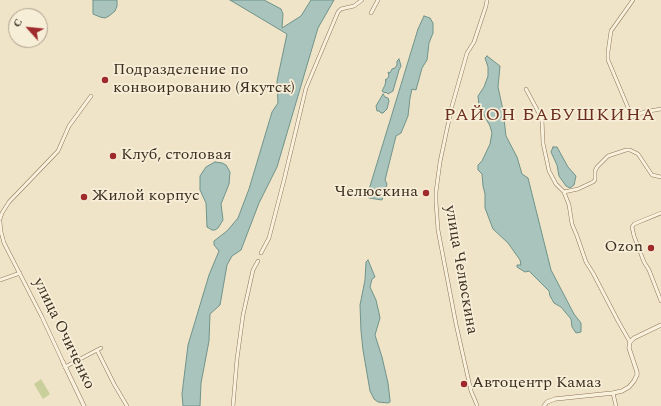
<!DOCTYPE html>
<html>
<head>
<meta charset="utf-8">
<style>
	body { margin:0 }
	#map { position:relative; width:661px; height:406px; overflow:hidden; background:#f0e4c8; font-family:Spectral,serif }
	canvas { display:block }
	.north { position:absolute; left:8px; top:8px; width:40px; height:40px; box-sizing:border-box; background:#f7eed8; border:1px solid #ada18e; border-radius:50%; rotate:297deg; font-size:11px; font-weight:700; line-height:16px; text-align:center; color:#3d2e20 }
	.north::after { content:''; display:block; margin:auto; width:14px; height:18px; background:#9e2a2b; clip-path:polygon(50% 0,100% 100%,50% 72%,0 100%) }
</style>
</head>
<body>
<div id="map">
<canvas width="661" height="406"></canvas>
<div class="north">С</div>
</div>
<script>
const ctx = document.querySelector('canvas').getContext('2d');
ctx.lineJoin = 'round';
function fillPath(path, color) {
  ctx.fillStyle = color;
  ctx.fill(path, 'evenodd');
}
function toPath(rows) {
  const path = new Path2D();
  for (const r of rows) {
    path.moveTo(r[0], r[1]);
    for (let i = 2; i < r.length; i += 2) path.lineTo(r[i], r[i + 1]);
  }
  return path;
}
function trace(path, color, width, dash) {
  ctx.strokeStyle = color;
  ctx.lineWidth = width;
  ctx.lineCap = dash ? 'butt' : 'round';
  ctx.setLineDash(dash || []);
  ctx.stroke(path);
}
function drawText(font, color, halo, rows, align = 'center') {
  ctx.font = font + ' Spectral,serif';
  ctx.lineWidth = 3.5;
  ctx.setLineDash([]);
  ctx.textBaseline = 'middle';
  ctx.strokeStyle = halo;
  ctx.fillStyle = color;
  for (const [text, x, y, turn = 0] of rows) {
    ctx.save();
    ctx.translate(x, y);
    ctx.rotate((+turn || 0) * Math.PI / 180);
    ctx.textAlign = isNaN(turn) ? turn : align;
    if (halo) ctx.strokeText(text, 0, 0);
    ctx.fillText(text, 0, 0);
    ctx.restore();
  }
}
fillPath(toPath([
	[41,379,50,394,43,399,34,384]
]), '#c9cf9b');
const water = toPath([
	[93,0,117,0,117,6,115,11,109,16,105,18,100,17,93,14,93,0],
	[230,0,264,0,281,9,283,14,282,28,301,16,311,0,334,0,318,28,277,167,259,203,241,250,232,256,227,265,220,305,210,314,209,341,201,383,200,406,183,406,182,394,188,345,209,275,219,251,214,245,214,241,227,231,238,218,249,189,272,112,278,103,277,81,287,34,230,0],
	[424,16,430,18,433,23,433,33,429,43,427,60,422,68,416,90,412,89,410,98,408,116,401,133,396,136,385,180,387,184,382,200,369,198,367,196,418,29,424,16],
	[487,56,500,66,498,87,503,110,506,136,517,157,522,174,528,178,551,270,574,314,581,323,581,332,576,333,572,327,571,319,561,307,554,303,550,296,549,291,529,271,525,272,517,267,517,265,521,265,520,260,508,243,493,229,485,208,485,194,483,186,482,174,478,170,478,165,482,161,490,144,492,133,490,126,479,106,478,96,484,87,488,76,488,67,485,58,487,56],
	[399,59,401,66,399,70,393,91,388,94,386,92,385,93,382,91,385,85,386,80,385,80,387,79,389,76,388,72,390,73,392,69,395,68,397,65,397,61,399,59],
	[383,94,385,97,388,98,389,101,387,109,383,113,381,113,379,111,377,111,376,106,383,94],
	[553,147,557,147,568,167,576,176,574,185,570,188,566,186,559,176,557,165,551,152,553,147],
	[215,162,222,163,226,165,230,172,229,184,221,204,223,220,218,228,215,230,212,230,207,227,206,203,200,190,200,176,206,167,215,162],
	[368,260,375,277,372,279,370,287,376,300,379,313,380,318,375,335,382,357,388,383,390,400,390,402,388,403,378,402,374,399,370,391,363,350,361,331,360,305,365,280,366,262,368,260]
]);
fillPath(water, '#a9c4bc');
trace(water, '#6f938a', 1);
const minor = toPath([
	[633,0,611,31,608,52,608,60,632,117,644,112,661,109],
	[371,13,378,0],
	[526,89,542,119,543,143,549,171,556,184,564,192,569,205,572,224,577,236,586,262,593,273,618,321,630,342],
	[564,192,578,189,593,182,595,180,595,171,597,167,608,156,626,150,630,150,638,154,652,175,661,177],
	[661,213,634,224,632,227,634,236,644,262,649,270,661,301],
	[0,219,2,213,9,202,58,151,69,126,91,96],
	[0,222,1,232,4,243,42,317,63,362],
	[261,253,269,238,284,180,306,88,338,12,341,9,354,6,362,0],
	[0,280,20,273],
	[97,350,114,384,127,406],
	[65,367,101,348],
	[613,393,616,406],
	[477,405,471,391,456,324,438,230,436,202,436,192,440,162,447,129,452,106,467,53,474,42,486,6,487,0],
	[233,406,237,359,243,315,253,270,258,261]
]);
const tertiary = toPath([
	[63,362,84,406],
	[544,406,547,402,555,399,613,393,622,391,629,387,634,381,637,375,637,372,629,348,630,342,634,338,661,325]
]);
trace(minor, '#8d765c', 4);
trace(tertiary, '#8d765c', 4.5);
trace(minor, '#faf1dc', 3);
trace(tertiary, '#faf1dc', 3.5);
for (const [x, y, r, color] of [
	[105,80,4,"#9e2a2b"],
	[113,156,4,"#9e2a2b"],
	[426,193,4,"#9e2a2b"],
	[84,197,4,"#9e2a2b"],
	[651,248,4,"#9e2a2b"],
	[464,384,4,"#9e2a2b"]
]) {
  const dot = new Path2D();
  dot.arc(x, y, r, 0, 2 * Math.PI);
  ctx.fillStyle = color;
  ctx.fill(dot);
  trace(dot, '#f7eed8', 1.5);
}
drawText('16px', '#3d2e20', '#f7eed8', [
	["Подразделение по",113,71],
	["конвоированию (Якутск)",113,89],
	["Клуб, столовая",121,156],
	["Челюскина",418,193,"right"],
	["Жилой корпус",92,197],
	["Ozon",643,248,"right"],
	["Автоцентр Камаз",472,384]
], 'left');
drawText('16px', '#3d2e20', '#f7eed8', [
	["улица Челюскина",460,270,80],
	["улица Очиченко",63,334,64]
]);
ctx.letterSpacing = '1px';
drawText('18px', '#6b2e1e', '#f7eed8', [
	["РАЙОН БАБУШКИНА",550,116]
]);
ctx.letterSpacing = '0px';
</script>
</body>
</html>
